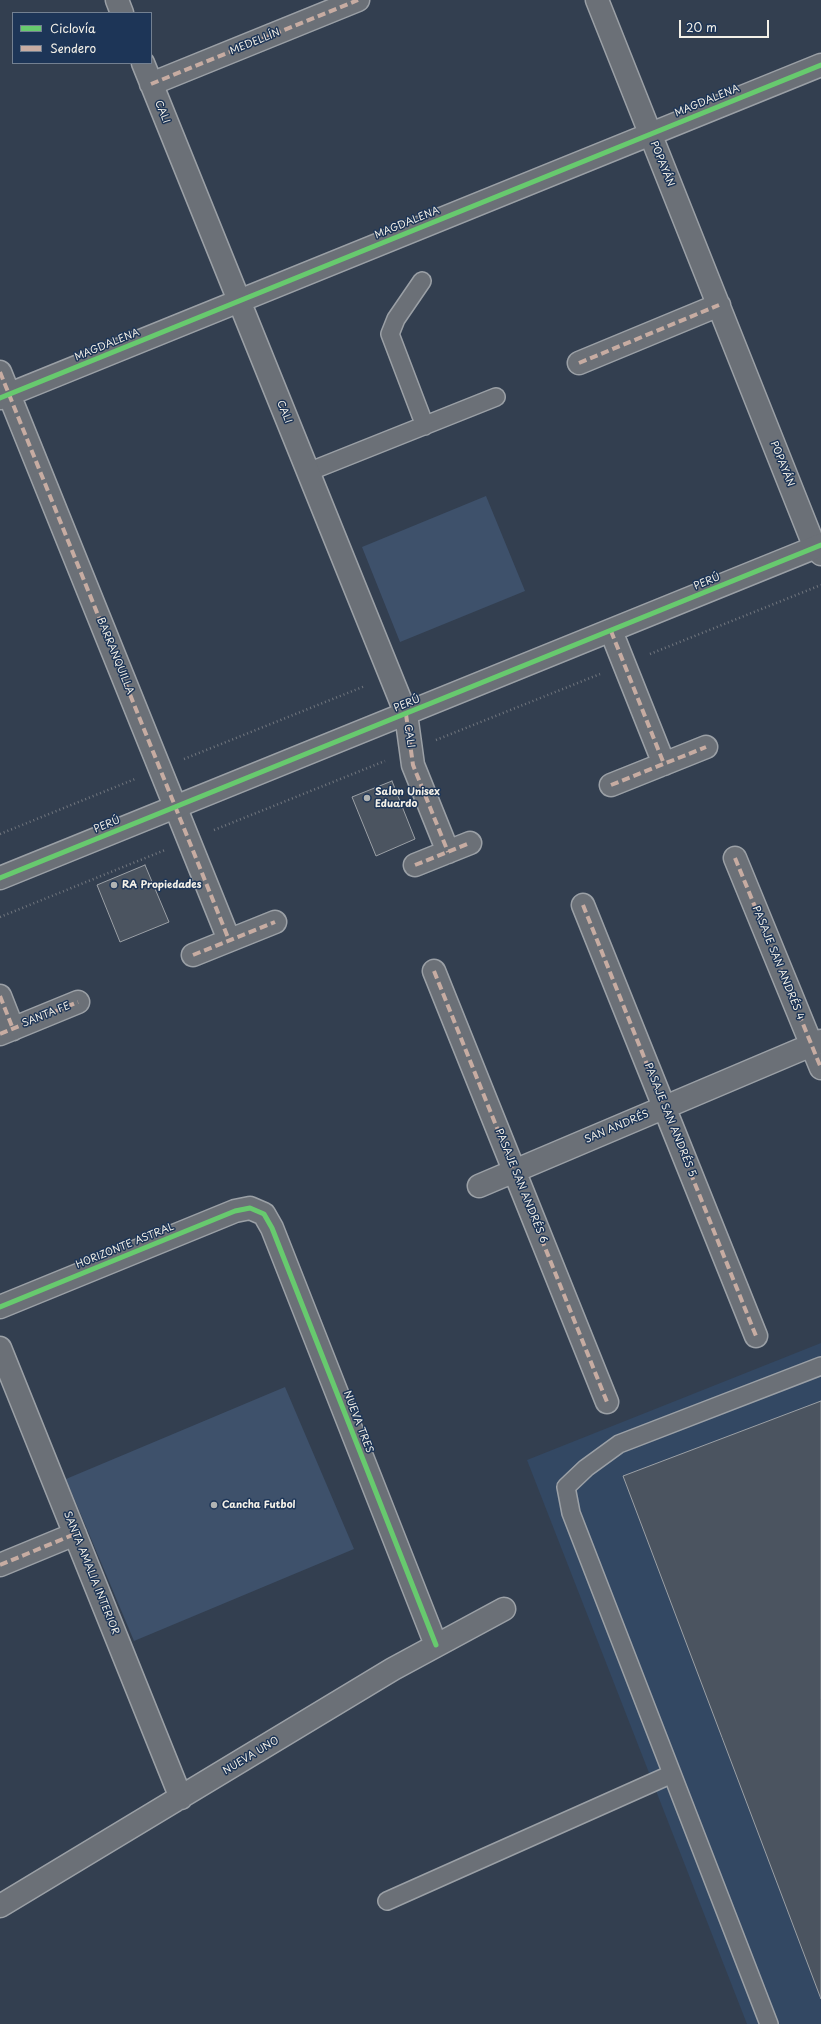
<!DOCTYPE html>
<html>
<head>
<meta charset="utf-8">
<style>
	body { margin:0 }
	#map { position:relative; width:821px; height:2024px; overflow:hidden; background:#333f50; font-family:"Playpen Sans",sans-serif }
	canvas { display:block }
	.legend { position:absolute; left:12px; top:12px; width:140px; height:52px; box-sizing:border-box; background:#1d3557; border:1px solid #738091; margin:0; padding:5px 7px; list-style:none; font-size:12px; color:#f4f1e8 }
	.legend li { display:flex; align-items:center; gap:8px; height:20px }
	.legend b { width:20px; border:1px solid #738091 }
	.scale { position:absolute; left:679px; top:20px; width:90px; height:18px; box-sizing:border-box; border:2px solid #f4f1e8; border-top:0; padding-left:5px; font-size:12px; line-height:14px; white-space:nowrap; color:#f4f1e8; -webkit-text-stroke:3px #1d3557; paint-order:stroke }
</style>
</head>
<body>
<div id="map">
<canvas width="821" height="2024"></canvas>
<ul class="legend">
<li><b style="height:5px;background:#67ca6e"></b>Ciclovía</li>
<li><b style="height:5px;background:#c7aca2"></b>Sendero</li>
</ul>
<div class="scale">20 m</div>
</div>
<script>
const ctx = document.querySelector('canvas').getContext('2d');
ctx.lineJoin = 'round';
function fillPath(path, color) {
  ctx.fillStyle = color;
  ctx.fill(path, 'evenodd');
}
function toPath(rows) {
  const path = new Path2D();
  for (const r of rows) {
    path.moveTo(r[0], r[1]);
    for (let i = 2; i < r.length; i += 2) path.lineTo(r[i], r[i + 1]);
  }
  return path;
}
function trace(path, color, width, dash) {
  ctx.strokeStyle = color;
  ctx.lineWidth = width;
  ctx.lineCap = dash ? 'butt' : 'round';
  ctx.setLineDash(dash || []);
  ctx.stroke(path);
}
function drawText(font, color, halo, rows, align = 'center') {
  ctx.font = font + ' "Playpen Sans",sans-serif';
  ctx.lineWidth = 3;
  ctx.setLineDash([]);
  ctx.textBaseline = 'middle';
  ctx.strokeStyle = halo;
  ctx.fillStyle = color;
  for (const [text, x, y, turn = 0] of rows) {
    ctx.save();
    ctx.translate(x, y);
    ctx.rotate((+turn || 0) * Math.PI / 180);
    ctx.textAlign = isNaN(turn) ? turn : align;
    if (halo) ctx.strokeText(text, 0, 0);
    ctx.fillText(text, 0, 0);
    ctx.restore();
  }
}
fillPath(toPath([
	[821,1343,821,2024,747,2024,527,1460]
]), '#334863');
fillPath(toPath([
	[486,496,525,591,400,642,362,547],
	[285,1387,354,1549,134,1641,66,1479]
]), '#3e516b');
const building = toPath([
	[392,781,415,839,376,856,352,797,392,781],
	[145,865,169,922,120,942,97,885,145,865],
	[821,1401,821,1999,623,1476,821,1401]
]);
fillPath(building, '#4b5460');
trace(building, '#9ba0a6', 1);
const lane = toPath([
	[422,281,396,319,390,334,425,426],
	[308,472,496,397],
	[387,1901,672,1774],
	[769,2024,571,1513,566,1487,586,1468,619,1444,821,1366]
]);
const street = toPath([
	[117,0,122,13],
	[597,0,815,548,821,554],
	[143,63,406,714,413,765,448,852],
	[151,84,358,0],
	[579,363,719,305],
	[0,372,229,940],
	[0,398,821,65],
	[611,631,664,764],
	[611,785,706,747],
	[735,858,821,1068],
	[415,865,470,843],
	[583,905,756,1336],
	[193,955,275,922],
	[434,971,607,1402],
	[0,996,13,1029],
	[0,1034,78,1002],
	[479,1186,821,1041],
	[0,1307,235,1211,250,1208,264,1214,272,1228,436,1645],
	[0,1348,181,1798],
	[0,1565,75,1534],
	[0,1906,393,1669,504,1609]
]);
const secondary = toPath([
	[0,878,821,545]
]);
trace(lane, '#9ba0a6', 20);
trace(street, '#9ba0a6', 25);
trace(secondary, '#9ba0a6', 25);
trace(toPath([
	[650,654,821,585],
	[436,740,600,674],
	[184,759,365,686],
	[214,830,385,761],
	[0,834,135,779],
	[0,917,165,850]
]), '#72777f', 2.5, [1, 3]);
trace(lane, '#6b7077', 17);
trace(street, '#6b7077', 22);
trace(secondary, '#6b7077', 22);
trace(toPath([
	[151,84,358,0],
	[579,363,719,305],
	[0,372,229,940],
	[611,631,664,764],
	[406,714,413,765,448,852],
	[611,785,706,747],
	[735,858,821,1068],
	[415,865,470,843],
	[583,905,756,1336],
	[193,955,275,922],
	[434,971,607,1402],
	[0,996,13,1029],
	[0,1034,78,1002],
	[0,1565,75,1534]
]), '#c7aca2', 4, [8, 4]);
trace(toPath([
	[0,398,821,65],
	[0,878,821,545],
	[0,1307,235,1211,250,1208,264,1214,272,1228,436,1645]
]), '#67ca6e', 5);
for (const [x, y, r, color] of [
	[367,798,4,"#b0b3b3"],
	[114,885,4,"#b0b3b3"],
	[214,1505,4,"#b0b3b3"]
]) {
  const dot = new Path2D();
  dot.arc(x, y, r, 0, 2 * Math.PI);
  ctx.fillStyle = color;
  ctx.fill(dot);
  trace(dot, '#1d3557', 1.5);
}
drawText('10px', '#f4f1e8', '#1d3557', [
	["MEDELLÍN",255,42,-22],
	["MAGDALENA",707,101,-22],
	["CALI",162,112,68],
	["POPAYÁN",662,164,68],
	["MAGDALENA",407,223,-22],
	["MAGDALENA",107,345,-22],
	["CALI",284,412,68],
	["POPAYÁN",782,464,68],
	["PERÚ",707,582,-22],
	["BARRANQUILLA",115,656,68],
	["PERÚ",407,704,-22],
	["CALI",409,736,81],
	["PERÚ",107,825,-22],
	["PASAJE SAN ANDRÉS 4",778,963,68],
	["SANTA FE",46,1015,-22],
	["PASAJE SAN ANDRÉS 5",670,1120,68],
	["SAN ANDRÉS",617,1127,-23],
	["PASAJE SAN ANDRÉS 6",521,1186,68],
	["HORIZONTE ASTRAL",125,1246,-22],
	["NUEVA TRES",358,1422,69],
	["SANTA AMALIA INTERIOR",91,1573,68],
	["NUEVA UNO",251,1756,-31]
]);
drawText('bold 10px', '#f4f1e8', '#1d3557', [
	["Salon Unisex",375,792],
	["Eduardo",375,804],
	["RA Propiedades",122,885],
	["Cancha Futbol",222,1505]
], 'left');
</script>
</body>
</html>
